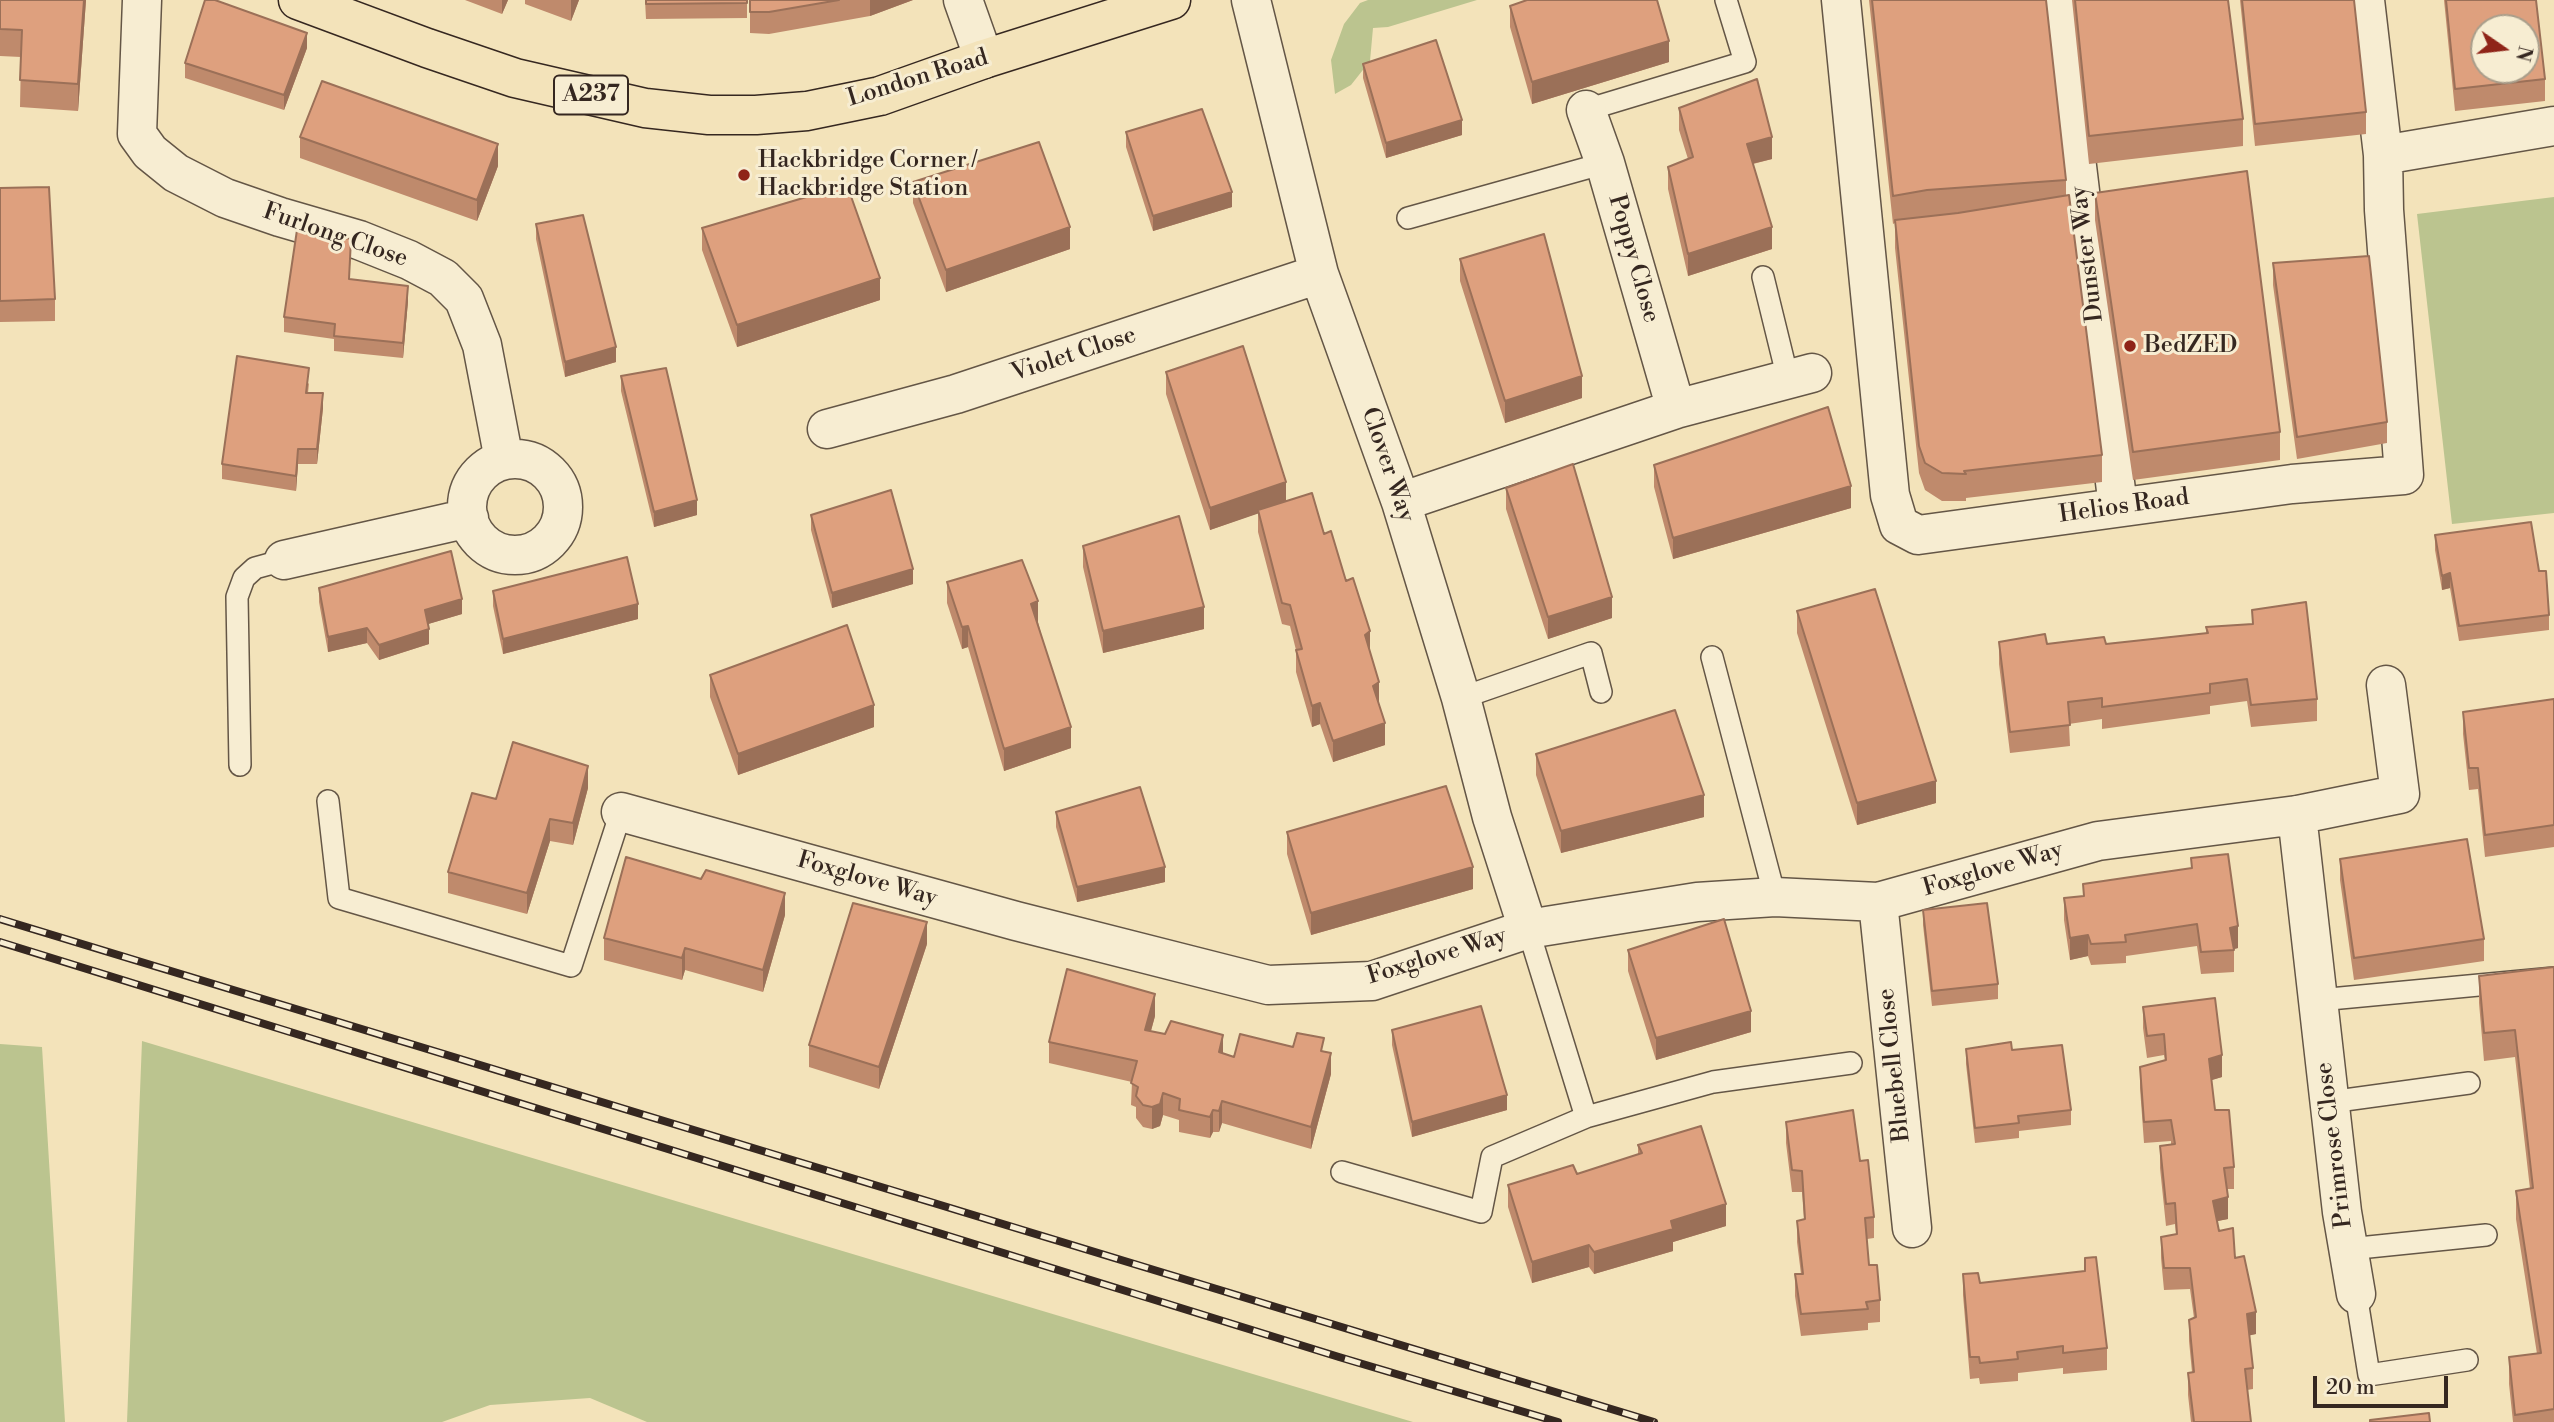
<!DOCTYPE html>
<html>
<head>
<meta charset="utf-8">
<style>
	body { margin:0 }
	#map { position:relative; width:2554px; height:1422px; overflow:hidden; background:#f3e3ba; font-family:"Libre Bodoni",serif }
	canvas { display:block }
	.north { position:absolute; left:2470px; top:14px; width:70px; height:70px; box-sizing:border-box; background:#f7edd2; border:2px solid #a99e8b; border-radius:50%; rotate:104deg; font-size:19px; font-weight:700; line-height:28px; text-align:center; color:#352720 }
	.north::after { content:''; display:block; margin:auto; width:24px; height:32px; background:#8f2418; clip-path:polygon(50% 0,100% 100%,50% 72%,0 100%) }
	.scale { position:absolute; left:2313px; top:1376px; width:135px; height:32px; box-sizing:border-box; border:4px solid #352720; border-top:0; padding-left:9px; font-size:21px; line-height:24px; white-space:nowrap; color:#352720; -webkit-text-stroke:5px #f7edd2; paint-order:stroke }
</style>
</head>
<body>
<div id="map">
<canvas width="2554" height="1422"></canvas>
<div class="north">N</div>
<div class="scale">20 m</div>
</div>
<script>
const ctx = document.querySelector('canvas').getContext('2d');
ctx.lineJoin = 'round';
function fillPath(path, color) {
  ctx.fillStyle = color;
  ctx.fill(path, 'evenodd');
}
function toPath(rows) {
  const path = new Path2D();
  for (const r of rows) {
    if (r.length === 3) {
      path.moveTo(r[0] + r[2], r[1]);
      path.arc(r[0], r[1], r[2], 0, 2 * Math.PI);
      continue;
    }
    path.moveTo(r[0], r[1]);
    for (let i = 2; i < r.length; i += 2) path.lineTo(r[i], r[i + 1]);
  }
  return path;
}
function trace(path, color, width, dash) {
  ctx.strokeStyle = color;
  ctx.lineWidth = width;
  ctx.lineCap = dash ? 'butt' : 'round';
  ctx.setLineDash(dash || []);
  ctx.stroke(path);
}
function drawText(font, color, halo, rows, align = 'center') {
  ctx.font = font + ' "Libre Bodoni",serif';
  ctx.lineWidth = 6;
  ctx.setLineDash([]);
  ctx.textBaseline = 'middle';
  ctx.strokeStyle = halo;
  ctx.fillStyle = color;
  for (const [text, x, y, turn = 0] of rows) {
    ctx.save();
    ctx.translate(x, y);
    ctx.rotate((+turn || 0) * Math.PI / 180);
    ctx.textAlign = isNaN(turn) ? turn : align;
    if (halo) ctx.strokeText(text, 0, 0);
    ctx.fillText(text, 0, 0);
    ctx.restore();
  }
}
fillPath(toPath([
	[1368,0,1477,0,1388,27,1373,28,1370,61,1351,85,1335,94,1331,60,1344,24,1360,3],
	[2554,197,2554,513,2452,524,2417,214],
	[142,1041,1413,1422,647,1422,590,1398,490,1405,442,1422,127,1422],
	[0,1044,42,1047,65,1422,0,1422]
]), '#bbc48f');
const lane = toPath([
	[1586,110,1745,62,1726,0],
	[1408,218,1605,163],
	[1763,277,1788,379],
	[1712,657,1775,897],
	[1461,698,1591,653,1601,692],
	[240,765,237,597,244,578,255,568,284,560],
	[328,801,339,898,571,966,621,812],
	[1528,929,1586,1117],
	[2319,1000,2554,978],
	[2330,1102,2469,1083],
	[1342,1172,1481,1212,1492,1157,1586,1117,1713,1082,1851,1063],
	[2349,1249,2486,1235],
	[2356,1294,2369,1375,2467,1360]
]);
const street = toPath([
	[142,0,137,134,150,152,176,173,225,198,280,217,359,240,409,260,443,278,464,299,482,345,504,460],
	[963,0,984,59],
	[1251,0,1319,274,1401,502,1461,698,1492,817,1528,929],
	[1841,0,1890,495,1899,525,1918,535,2292,484,2404,475,2384,210,2383,155,2365,0],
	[2057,0,2118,507],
	[1586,110,1605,163,1676,409],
	[2383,155,2554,126],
	[827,429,956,394,1319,274],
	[515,507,48],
	[1401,502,1676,409,1812,373],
	[284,560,469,518],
	[621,812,1016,921,1268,985,1372,981,1528,929,1697,902,1775,897,1878,902,2098,841,2297,815,2400,794,2386,685],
	[2297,815,2342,1212,2356,1294],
	[1878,902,1912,1228]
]);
const primary = toPath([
	[298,0,427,48,515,78,645,108,709,115,756,115,807,111,880,96,984,59,1171,0]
]);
trace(lane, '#645646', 24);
trace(street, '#645646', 41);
trace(primary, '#352720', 41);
trace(lane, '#f7edd2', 21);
trace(street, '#f7edd2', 38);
trace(primary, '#f3e3ba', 38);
const rail = toPath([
	[0,919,1654,1422],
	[0,942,1339,1357,1558,1422]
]);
trace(rail, '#352720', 8);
trace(rail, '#f7edd2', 5, [16]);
fillPath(toPath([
	[0,0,86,0,78,111,20,107,21,57,0,56],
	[465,0,508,0,502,14],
	[525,0,579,0,571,21,525,4],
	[645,0,747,0,747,18,646,19],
	[750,0,913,0,870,16,769,34,750,33],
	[1869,0,2046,0,2066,180,2066,195,2102,455,2102,482,1966,498,1966,501,1942,501,1925,490,1919,473,1895,248,1895,223,1893,224],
	[2072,0,2228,0,2243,119,2243,146,2089,164],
	[2240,0,2354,0,2366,112,2366,134,2255,146],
	[2444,0,2536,0,2545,79,2545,101,2455,111],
	[1510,6,1669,62,1532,104,1510,27],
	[307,48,284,110,185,78,185,63],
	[1363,64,1462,135,1386,158,1363,78],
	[1679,108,1772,159,1753,164,1772,249,1688,276,1668,189,1668,167,1688,159,1679,130],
	[1126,132,1232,207,1153,231,1126,147],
	[300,137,498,166,477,221,300,158],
	[913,182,1070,249,946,292,913,203],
	[0,188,55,299,55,321,0,322],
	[2095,193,2280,432,2280,460,2133,480,2095,220],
	[536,224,616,362,565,377,536,239],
	[702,228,880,300,737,347,702,250],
	[351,254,349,279,408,301,403,358,334,351,334,339,284,332,284,317],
	[1460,259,1582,398,1505,423,1460,281],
	[2273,263,2387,422,2387,443,2297,459,2273,285],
	[1166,372,1286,502,1324,534,1346,581,1370,653,1385,745,1333,762,1320,724,1312,727,1296,672,1296,650,1290,626,1282,624,1258,532,1258,513,1210,530,1166,394],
	[621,376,697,515,654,527,621,391],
	[309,383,308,393,323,408,317,464,298,464,296,491,222,479,222,464],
	[1654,465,1851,508,1673,559,1654,487],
	[1506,488,1612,618,1548,639,1506,509],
	[811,515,913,584,832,608,811,530],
	[2435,535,2539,571,2549,615,2549,630,2459,641,2450,588,2442,590,2435,550],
	[1083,546,1204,629,1103,653,1083,567],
	[947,582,1038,622,1071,748,1004,771,968,647,962,649,947,603],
	[319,588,462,614,428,624,429,644,379,660,367,643,328,652,319,602],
	[493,591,638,619,503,654,493,606],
	[2252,610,2317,699,2317,721,2251,727,2247,701,2210,706,2210,714,2102,729,2102,719,2069,724,2070,746,2010,753,1999,664,1999,642,2047,644,2106,644,2206,633,2206,627,2252,624],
	[1797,611,1936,803,1857,825,1797,633],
	[710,675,874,727,738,775,710,697],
	[2554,699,2554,847,2485,857,2478,789,2469,790,2463,734,2463,712],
	[1536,754,1704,817,1561,853,1536,775],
	[588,788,573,845,550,841,527,914,448,893,448,872,496,799],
	[1056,812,1165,882,1077,902,1056,827],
	[1287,832,1473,889,1311,935,1287,854],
	[2191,858,2238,948,2234,949,2234,972,2201,974,2197,946,2126,956,2126,963,2091,965,2088,956,2070,960,2064,920,2064,898,2083,896,2083,884,2191,868],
	[2340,859,2484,939,2484,961,2354,980,2340,880],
	[1923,910,1998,984,1998,999,1932,1006,1923,925],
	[785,915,763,992,685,970,682,980,604,960,604,938],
	[927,944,879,1089,809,1067,809,1045],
	[1628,950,1751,1032,1656,1060,1628,971],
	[2554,967,2554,1422,2513,1422,2509,1384,2509,1357,2537,1354,2516,1219,2516,1191,2530,1189,2515,1057,2484,1061,2479,1003,2479,976],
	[2143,1007,2222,1077,2211,1080,2215,1110,2234,1167,2234,1189,2227,1189,2228,1219,2217,1221,2219,1231,2235,1258,2256,1334,2249,1335,2253,1368,2253,1389,2247,1390,2251,1422,2191,1422,2188,1395,2188,1373,2192,1372,2189,1341,2189,1320,2194,1318,2190,1289,2164,1290,2161,1258,2161,1237,2176,1234,2175,1224,2166,1226,2160,1168,2160,1146,2171,1144,2171,1141,2144,1143,2140,1088,2140,1067,2165,1061,2164,1055,2147,1058,2143,1028],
	[1155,1016,1151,1031,1234,1057,1293,1047,1324,1051,1331,1074,1311,1149,1222,1123,1219,1132,1213,1132,1210,1138,1179,1132,1179,1120,1163,1115,1160,1126,1152,1129,1143,1127,1136,1118,1136,1107,1131,1105,1132,1082,1049,1063,1049,1042],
	[1392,1030,1507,1110,1412,1137,1392,1045],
	[1966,1049,2012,1050,2071,1110,2071,1125,2019,1131,2019,1138,1975,1143,1966,1064],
	[1786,1122,1860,1161,1874,1217,1874,1238,1867,1239,1869,1265,1880,1300,1880,1322,1868,1323,1868,1330,1801,1336,1795,1296,1795,1274,1801,1274,1797,1242,1797,1221,1804,1219,1802,1192,1792,1192,1786,1143],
	[1638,1145,1726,1226,1673,1242,1673,1251,1594,1274,1589,1267,1532,1283,1508,1207,1508,1185,1577,1174,1638,1154],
	[2085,1258,2107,1348,2107,1370,2063,1374,2063,1368,2018,1373,2018,1381,1980,1384,1979,1378,1970,1379,1963,1295,1963,1274,1980,1283,2085,1271]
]), '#bf8a6c');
fillPath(toPath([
	[84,0,86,0,78,111,78,84],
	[502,0,508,0,502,14],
	[571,0,579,0,571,21],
	[870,0,913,0,870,16],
	[307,33,307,48,284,110,284,95],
	[1669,41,1669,62,1532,104,1532,82],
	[1462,120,1462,135,1386,158,1386,143],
	[1772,137,1772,159,1747,165,1747,144],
	[498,144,498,166,477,221,477,200],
	[1232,192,1232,207,1153,231,1153,216],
	[1070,227,1070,249,946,292,946,270],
	[1772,227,1772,249,1688,276,1688,254],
	[880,278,880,300,737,347,737,325],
	[408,286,408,301,403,358,403,343],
	[616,347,616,362,565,377,565,362],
	[1582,376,1582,398,1505,423,1505,401],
	[323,393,323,408,317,464,317,449],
	[298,449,298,464,296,491,296,476],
	[1286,482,1286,504,1210,530,1210,508],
	[1851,486,1851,508,1673,559,1673,538],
	[697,500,697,515,654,527,654,512],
	[913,569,913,584,832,608,832,593],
	[2450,573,2450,588,2442,590,2442,576],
	[1612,597,1612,618,1548,639,1548,617],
	[462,599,462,614,425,625,425,610],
	[1038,601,1038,622,1031,625,1031,604],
	[638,604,638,619,503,654,503,639],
	[1204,607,1204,629,1103,653,1103,631],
	[968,626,968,647,962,649,962,627],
	[367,628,367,643,328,652,328,637],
	[429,629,429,644,379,660,379,645],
	[1370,631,1370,653,1365,635],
	[1379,682,1379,704,1373,686],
	[1320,703,1320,724,1312,727,1312,706],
	[874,705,874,727,738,775,738,754],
	[1385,723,1385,745,1333,762,1333,741],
	[1071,727,1071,748,1004,771,1004,749],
	[588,766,588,788,573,845,573,823],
	[1936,781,1936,803,1857,825,1857,803],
	[1704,795,1704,817,1561,853,1561,831],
	[550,819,550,841,527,914,527,893],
	[1165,867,1165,882,1077,902,1077,887],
	[1473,867,1473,889,1311,935,1311,913],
	[785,893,785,915,763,992,763,970],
	[927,922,927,944,879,1089,879,1067],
	[2238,926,2238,948,2230,950,2230,928],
	[2088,935,2088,956,2070,960,2070,938],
	[685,948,685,970,682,980,682,958],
	[1155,994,1155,1016,1145,1052,1145,1030],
	[1751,1011,1751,1032,1656,1060,1656,1038],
	[1223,1035,1223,1057,1219,1052],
	[1331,1053,1331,1074,1311,1149,1311,1127],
	[2222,1055,2222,1077,2209,1081,2209,1059],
	[1163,1093,1163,1115,1160,1126,1152,1129,1152,1107],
	[1507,1095,1507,1110,1412,1137,1412,1122],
	[1222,1101,1222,1123,1219,1132,1219,1111],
	[1213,1110,1213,1132,1210,1138,1210,1117],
	[2228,1197,2228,1219,2213,1222,2213,1201],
	[1726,1204,1726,1226,1673,1242,1673,1251,1594,1274,1594,1252,1671,1221],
	[1589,1245,1589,1267,1532,1283,1532,1262],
	[2256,1312,2256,1334,2247,1336,2247,1314]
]), '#9b7058');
const building = toPath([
	[0,0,84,0,78,84,20,80,22,30,0,29,0,0],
	[205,0,215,0,307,33,284,95,185,63,205,0],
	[646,0,747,0,747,3,646,4,646,0],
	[750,0,839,0,769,12,750,12,750,0],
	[1527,0,1657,0,1669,41,1532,82,1510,6,1527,0],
	[1872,0,2046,0,2066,180,1927,190,1893,196,1872,0],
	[2075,0,2228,0,2243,119,2089,136,2075,0],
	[2242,0,2354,0,2366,112,2255,124,2242,0],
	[2446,0,2536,0,2545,79,2455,89,2446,0],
	[2484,28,2526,28,2526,70,2484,70,2484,28],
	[1436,40,1462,120,1386,143,1363,64,1436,40],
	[1757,79,1772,137,1747,144,1772,227,1688,254,1668,167,1693,157,1679,108,1757,79],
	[322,81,498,144,477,200,300,137,322,81],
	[1202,109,1232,192,1153,216,1126,132,1202,109],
	[1039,142,1070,227,946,270,913,182,1039,142],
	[2247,171,2280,432,2133,452,2095,193,2247,171],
	[847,185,880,278,737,325,702,228,847,185],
	[49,187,55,299,0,301,0,188,49,187],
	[2069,195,2102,455,1964,471,1966,474,1942,473,1925,463,1919,446,1895,220,1958,213,2069,195],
	[583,215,616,347,565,362,536,224,583,215],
	[297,230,351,239,349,279,408,286,403,343,334,336,335,324,284,317,297,230],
	[1544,234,1582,376,1505,401,1460,259,1544,234],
	[2369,256,2387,422,2297,437,2273,263,2369,256],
	[1243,346,1286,482,1210,508,1166,372,1243,346],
	[237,356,309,368,306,393,323,393,317,449,298,449,296,476,222,464,237,356],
	[666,368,697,500,654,512,621,376,666,368],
	[1828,407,1851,486,1673,538,1654,465,1828,407],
	[1573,464,1612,597,1548,617,1506,488,1573,464],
	[891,490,913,569,832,593,811,515,891,490],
	[1312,493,1324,534,1331,531,1346,581,1353,578,1370,631,1365,635,1379,682,1373,686,1385,723,1333,741,1320,703,1312,706,1296,650,1302,649,1290,605,1282,603,1258,510,1312,493],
	[1179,516,1204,607,1103,631,1083,546,1179,516],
	[2531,522,2539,571,2546,571,2549,615,2459,626,2450,573,2442,576,2435,535,2531,522],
	[451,551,462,599,425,610,429,629,379,645,367,628,328,637,319,588,451,551],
	[627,557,638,604,503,639,493,591,627,557],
	[1022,560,1038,601,1031,604,1071,727,1004,749,968,626,962,627,947,582,1022,560],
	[1875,589,1936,781,1857,803,1797,611,1875,589],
	[2306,602,2317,699,2251,705,2247,679,2210,684,2210,693,2102,707,2102,698,2068,702,2070,725,2010,732,1999,642,2045,634,2047,644,2104,637,2106,644,2208,633,2206,627,2253,624,2252,610,2306,602],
	[847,625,874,705,738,754,710,675,847,625],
	[2554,699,2554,825,2485,835,2478,768,2469,768,2463,712,2554,699],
	[1675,710,1704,795,1561,831,1536,754,1675,710],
	[513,742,588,766,573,823,550,819,527,893,448,872,472,793,496,799,513,742],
	[1446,786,1473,867,1311,913,1287,832,1446,786],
	[1140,787,1165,867,1077,887,1056,812,1140,787],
	[2467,839,2484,939,2354,958,2340,859,2467,839],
	[2228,854,2238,926,2230,928,2234,950,2201,952,2197,924,2125,935,2126,942,2091,944,2088,935,2070,938,2064,898,2084,896,2083,884,2192,868,2191,858,2228,854],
	[626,857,701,879,706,870,785,893,763,970,685,948,682,958,604,938,626,857],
	[853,903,927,922,879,1067,809,1045,853,903],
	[1987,903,1998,984,1932,991,1923,910,1987,903],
	[1724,919,1751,1011,1656,1038,1628,950,1724,919],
	[2554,967,2554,1409,2515,1415,2509,1357,2541,1353,2516,1191,2533,1188,2515,1030,2484,1033,2479,976,2554,967],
	[1067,969,1155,994,1145,1030,1165,1034,1171,1021,1223,1035,1219,1052,1234,1057,1240,1034,1293,1047,1297,1033,1324,1038,1321,1051,1331,1053,1311,1127,1222,1101,1219,1111,1213,1110,1210,1117,1179,1110,1180,1099,1163,1093,1160,1104,1152,1107,1143,1105,1136,1096,1138,1087,1131,1083,1137,1061,1049,1042,1067,969],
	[2215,998,2222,1055,2209,1059,2215,1110,2229,1110,2234,1167,2224,1168,2228,1197,2213,1201,2219,1231,2233,1228,2235,1258,2244,1256,2256,1312,2247,1314,2253,1368,2245,1369,2251,1422,2194,1422,2188,1373,2194,1372,2189,1320,2196,1317,2190,1268,2164,1268,2161,1237,2177,1234,2175,1203,2166,1204,2160,1146,2175,1144,2171,1120,2144,1122,2140,1067,2166,1060,2164,1034,2147,1036,2143,1007,2215,998],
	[1481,1006,1507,1095,1412,1122,1392,1030,1481,1006],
	[2011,1042,2012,1050,2062,1045,2071,1110,2018,1116,2019,1123,1975,1128,1966,1049,2011,1042],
	[1853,1110,1860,1161,1868,1160,1874,1217,1865,1218,1869,1265,1877,1265,1880,1300,1866,1302,1868,1309,1801,1314,1795,1274,1803,1274,1797,1221,1805,1219,1802,1171,1792,1170,1786,1122,1853,1110],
	[1701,1126,1726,1204,1671,1221,1673,1229,1594,1252,1589,1245,1532,1262,1508,1185,1573,1165,1577,1174,1642,1153,1638,1145,1701,1126],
	[2096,1257,2107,1348,2063,1353,2063,1346,2017,1352,2018,1359,1980,1363,1979,1357,1970,1357,1963,1274,1978,1273,1980,1283,2085,1271,2085,1258,2096,1257],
	[2429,1413,2430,1422,2370,1422,2370,1420,2429,1413]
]);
fillPath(building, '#dea07e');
trace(building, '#9b7058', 2);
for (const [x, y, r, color] of [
	[744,175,7,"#8f2418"],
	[2130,346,7,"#8f2418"]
]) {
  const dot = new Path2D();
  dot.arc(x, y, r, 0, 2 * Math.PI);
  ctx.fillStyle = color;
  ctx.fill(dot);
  trace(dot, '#f7edd2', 2.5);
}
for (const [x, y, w] of [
	[591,95,74]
]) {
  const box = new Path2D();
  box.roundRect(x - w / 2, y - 19.5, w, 39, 5);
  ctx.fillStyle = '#f7edd2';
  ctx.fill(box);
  trace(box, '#352720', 2);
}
drawText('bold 23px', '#352720', null, [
	["A237",591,95]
]);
drawText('24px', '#352720', '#f7edd2', [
	["London Road",918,79,-17],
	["Furlong Close",335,236,19],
	["Dunster Way",2088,254,-97],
	["Poppy Close",1633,259,74],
	["Violet Close",1074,355,-18],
	["Clover Way",1387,465,71],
	["Helios Road",2124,507,-8],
	["Foxglove Way",1993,870,-16],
	["Foxglove Way",867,880,16],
	["Foxglove Way",1437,957,-17],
	["Bluebell Close",1895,1065,-96],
	["Primrose Close",2335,1145,-97]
]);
drawText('24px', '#352720', '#f7edd2', [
	["Hackbridge Corner /",758,161],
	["Hackbridge Station",758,189],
	["BedZED",2144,346]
], 'left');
</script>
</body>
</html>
